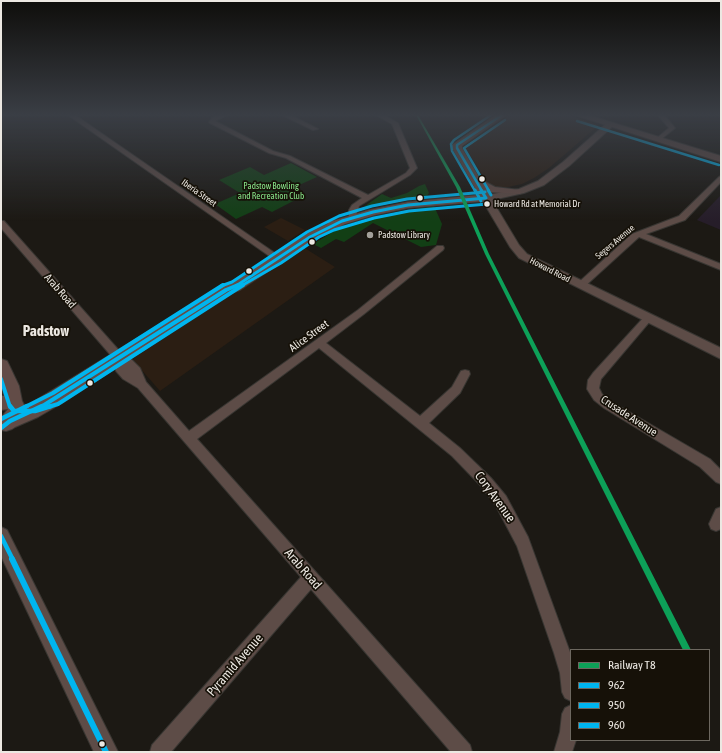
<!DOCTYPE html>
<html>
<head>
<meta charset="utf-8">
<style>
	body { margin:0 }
	#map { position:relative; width:722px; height:753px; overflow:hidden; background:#1c1914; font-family:"Asap Condensed",sans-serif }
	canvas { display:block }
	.frame { position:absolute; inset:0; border:2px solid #ece8e2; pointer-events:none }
	.legend { position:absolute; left:570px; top:649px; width:140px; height:92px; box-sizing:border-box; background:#161108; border:1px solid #6c675f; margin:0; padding:5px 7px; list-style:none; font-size:12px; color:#ece8e2 }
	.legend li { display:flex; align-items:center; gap:8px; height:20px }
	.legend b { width:20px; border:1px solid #6c675f }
</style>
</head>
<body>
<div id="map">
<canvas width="722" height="753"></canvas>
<div class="frame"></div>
<ul class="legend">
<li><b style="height:5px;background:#0da058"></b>Railway T8</li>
<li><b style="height:5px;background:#00b5ef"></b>962</li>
<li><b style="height:5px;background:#00b5ef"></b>950</li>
<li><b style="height:5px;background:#00b5ef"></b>960</li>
</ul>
</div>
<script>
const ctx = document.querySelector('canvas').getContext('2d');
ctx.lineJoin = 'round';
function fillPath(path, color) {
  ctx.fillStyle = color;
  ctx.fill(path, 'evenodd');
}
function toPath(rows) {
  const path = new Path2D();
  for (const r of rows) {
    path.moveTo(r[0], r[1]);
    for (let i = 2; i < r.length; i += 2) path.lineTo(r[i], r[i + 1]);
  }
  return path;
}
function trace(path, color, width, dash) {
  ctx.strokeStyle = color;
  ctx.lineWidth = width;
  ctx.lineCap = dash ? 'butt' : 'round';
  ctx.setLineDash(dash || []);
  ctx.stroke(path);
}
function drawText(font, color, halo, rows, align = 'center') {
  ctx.font = font + ' "Asap Condensed",sans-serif';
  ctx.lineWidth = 3.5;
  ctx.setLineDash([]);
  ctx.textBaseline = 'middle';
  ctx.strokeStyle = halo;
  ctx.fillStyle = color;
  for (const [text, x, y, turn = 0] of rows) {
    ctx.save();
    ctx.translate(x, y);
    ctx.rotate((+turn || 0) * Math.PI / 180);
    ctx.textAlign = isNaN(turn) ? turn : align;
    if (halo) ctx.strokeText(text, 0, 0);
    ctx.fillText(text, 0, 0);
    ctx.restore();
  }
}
fillPath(toPath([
	[510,115,568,115,599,125,549,168,534,178,522,184,503,188,494,187,486,181,465,147,465,144],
	[281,218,305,230,288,241,264,227],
	[303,247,335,267,160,391,132,359]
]), '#2b1e13');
fillPath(toPath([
	[721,195,721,230,697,220]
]), '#261d29');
fillPath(toPath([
	[291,163,317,177,288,190,301,197,272,212,262,207,236,219,215,204,240,193,219,180,250,167,264,175],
	[425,184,429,193,426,197,365,207,365,206,382,194,391,198,407,193,419,186],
	[434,206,442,224,436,245,421,247,373,223,344,242,336,239,321,248,313,244,336,230,360,221,408,210]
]), '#123f15');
const minor = toPath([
	[68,115,75,115,282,258,278,261,275,260,68,115],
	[218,115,227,115,215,121,273,151,290,156,368,195,406,173,410,168,392,124,376,115,384,115,398,123,417,168,410,175,359,206,355,219,349,219,349,210,352,205,362,198,286,158,269,153,210,123,209,122,212,118,218,115],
	[282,115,290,115,318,129,313,130,282,115],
	[658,115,664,115,675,128,659,141,657,140,657,138,669,128,658,115],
	[721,176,721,182,685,220,646,234,721,264,721,270,639,237,584,287,578,287,576,285,578,283,632,234,679,216,719,177,721,176],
	[1,221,4,221,123,355,132,360,140,368,146,382,189,431,358,310,437,246,443,246,444,248,443,250,364,314,326,343,420,416,452,387,461,371,465,370,469,371,470,374,460,393,429,423,460,448,491,478,506,496,528,537,571,655,571,701,565,698,562,692,560,673,554,653,517,546,496,506,481,486,452,456,319,348,197,439,470,745,472,752,451,752,311,589,171,752,150,752,152,745,301,577,138,388,123,379,116,371,114,359,1,228,1,221],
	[648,315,651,316,653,318,651,320,601,379,599,388,602,394,612,402,710,459,721,470,721,484,716,482,700,467,604,408,594,400,587,389,588,380,593,373,645,316,648,315],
	[721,507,721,529,716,531,711,529,709,524,716,509,721,507],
	[571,705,571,740,576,740,572,752,554,752,560,732,562,714,565,708,571,705]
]);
const tertiary = toPath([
	[607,123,613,123,614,125,569,166,544,185,524,193,492,200,519,245,527,254,721,348,721,359,519,258,510,247,481,198,483,196,519,189,538,181,563,162,607,123],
	[1,527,7,530,118,752,94,752,1,556,1,527]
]);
const secondary = toPath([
	[496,115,506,115,462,146,462,148,480,179,495,187,520,190,521,192,520,194,488,192,491,198,486,201,408,208,375,215,345,224,314,240,240,290,231,293,62,403,38,417,15,427,12,429,6,431,1,430,1,418,8,409,1,410,1,396,4,396,1,382,1,359,7,361,9,365,19,386,22,401,25,407,221,287,230,284,306,234,327,224,329,222,369,210,408,202,479,195,452,148,452,145,496,115],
	[575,115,588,115,721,156,721,162,575,115]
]);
trace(minor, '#383632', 2);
trace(tertiary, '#383632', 2);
trace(secondary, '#383632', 2);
fillPath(minor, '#5d4c47');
fillPath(tertiary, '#5d4c47');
fillPath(secondary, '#624c47');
trace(toPath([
	[482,191,457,148,457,145,502,115]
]), '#00b5ef', 2.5);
trace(toPath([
	[481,190,486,198],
	[236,286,310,237,342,221,373,212,408,205,486,198]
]), '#00b5ef', 3);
trace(toPath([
	[41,407,226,290,238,285]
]), '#00b5ef', 4);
trace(toPath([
	[1,428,10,421,42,406],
	[1,536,13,560]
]), '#00b5ef', 4.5);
trace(toPath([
	[12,559,106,752]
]), '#00b5ef', 6);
trace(toPath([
	[577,121,719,165],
	[489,191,464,148,505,120]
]), '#00b5ef', 2.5);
trace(toPath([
	[488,190,491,195],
	[241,286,281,263,319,237,334,230,374,218,409,211,487,204]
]), '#00b5ef', 3);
trace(toPath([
	[1,379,10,407],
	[48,407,58,404,243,285]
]), '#00b5ef', 4);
trace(toPath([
	[10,406,14,411,35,411,51,406]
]), '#00b5ef', 4.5);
trace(toPath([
	[475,191,452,151,451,144,454,140,491,115]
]), '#00b5ef', 2.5);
trace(toPath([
	[475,190,481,201],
	[221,286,232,282,307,232,339,216,372,206,407,199,485,192]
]), '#00b5ef', 3);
trace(toPath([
	[25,407,53,393,223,285]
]), '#00b5ef', 4);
trace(toPath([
	[1,419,27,406]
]), '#00b5ef', 4.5);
fillPath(toPath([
	[416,115,418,115,460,187,489,254,691,650,683,650,485,254,456,187,416,115]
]), '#0da058');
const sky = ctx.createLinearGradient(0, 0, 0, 221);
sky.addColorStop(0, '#0f0e0b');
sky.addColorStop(0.52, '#3a3e45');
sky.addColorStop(1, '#3a3e4500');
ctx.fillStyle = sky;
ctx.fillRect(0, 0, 722, 221);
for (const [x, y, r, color] of [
	[482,179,3.5,"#ece8e2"],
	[420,198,3.5,"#ece8e2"],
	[487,204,3.5,"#ece8e2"],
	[370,235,4,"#a3a09a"],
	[312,242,3.5,"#ece8e2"],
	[249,271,3.5,"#ece8e2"],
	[90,383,3.5,"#ece8e2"],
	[102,744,3.5,"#ece8e2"]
]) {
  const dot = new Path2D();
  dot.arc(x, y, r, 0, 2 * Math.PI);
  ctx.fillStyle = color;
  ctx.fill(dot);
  trace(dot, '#161108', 1.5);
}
drawText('9px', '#89e78b', '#161108', [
	["Padstow Bowling",271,186],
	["and Recreation Club",271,196]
]);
drawText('9px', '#ece8e2', '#161108', [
	["Iberia Street",199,193,35],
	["Segers Avenue",615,242,-40],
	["Howard Road",550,270,27]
]);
drawText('9px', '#ece8e2', '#161108', [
	["Howard Rd at Memorial Dr",494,204]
], 'left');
drawText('9px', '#ece8e2', '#161108', [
	["Padstow Library",378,235]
], 'left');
drawText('11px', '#ece8e2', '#161108', [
	["Arab Road",60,291,49],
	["Alice Street",309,336,-36],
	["Crusade Avenue",629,416,33]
]);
drawText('13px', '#ece8e2', '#161108', [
	["Cory Avenue",495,497,54],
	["Arab Road",303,569,49],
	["Pyramid Avenue",235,665,-49]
]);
drawText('bold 15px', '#ece8e2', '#161108', [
	["Padstow",46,331]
]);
</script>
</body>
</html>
